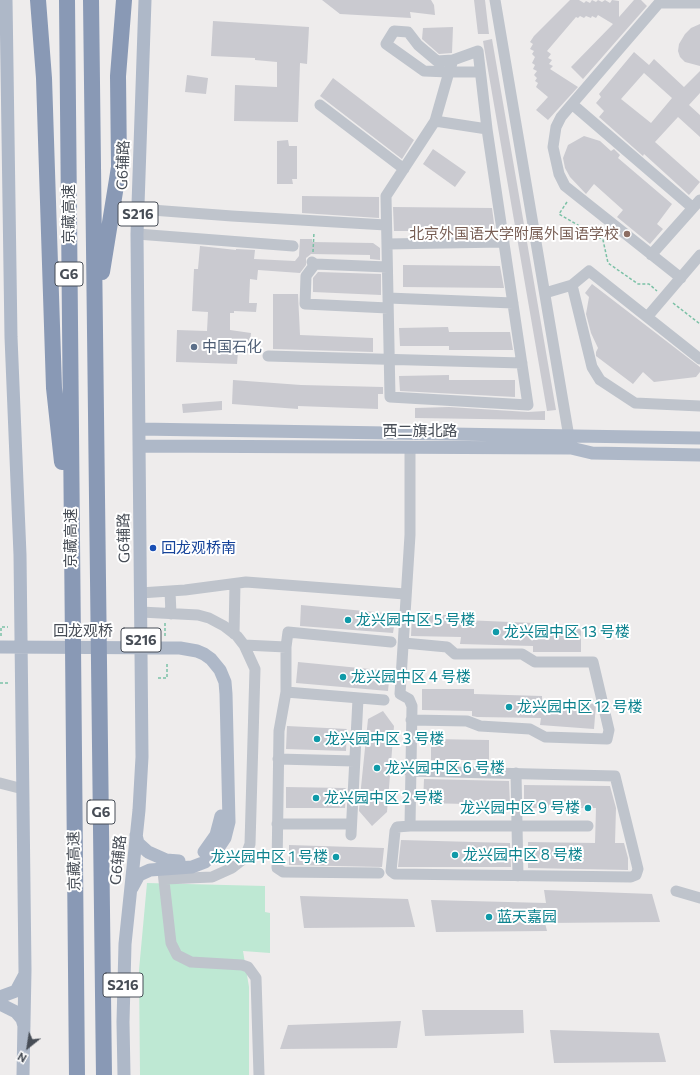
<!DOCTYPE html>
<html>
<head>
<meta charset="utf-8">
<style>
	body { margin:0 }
	#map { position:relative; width:700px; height:1075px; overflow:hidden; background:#eeecec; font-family:Commissioner,sans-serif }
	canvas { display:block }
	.north { position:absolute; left:8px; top:1027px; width:40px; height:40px; -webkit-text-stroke:3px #fff; paint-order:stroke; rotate:210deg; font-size:11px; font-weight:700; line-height:16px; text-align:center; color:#474d56 }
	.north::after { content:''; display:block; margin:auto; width:14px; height:18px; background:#474d56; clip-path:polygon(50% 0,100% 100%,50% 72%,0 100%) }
</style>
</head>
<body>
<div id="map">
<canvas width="700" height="1075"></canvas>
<div class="north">N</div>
</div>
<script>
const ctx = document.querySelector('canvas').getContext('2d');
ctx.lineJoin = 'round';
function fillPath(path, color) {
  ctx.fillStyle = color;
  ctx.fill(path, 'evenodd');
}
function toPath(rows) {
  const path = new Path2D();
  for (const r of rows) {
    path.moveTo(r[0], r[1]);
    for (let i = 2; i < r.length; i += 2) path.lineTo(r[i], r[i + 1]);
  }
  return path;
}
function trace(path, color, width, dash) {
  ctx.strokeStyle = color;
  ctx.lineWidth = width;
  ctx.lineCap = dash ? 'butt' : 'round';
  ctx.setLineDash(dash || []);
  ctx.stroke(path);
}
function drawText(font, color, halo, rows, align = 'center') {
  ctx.font = font + ' Commissioner,"Noto Sans SC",sans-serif';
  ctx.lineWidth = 4;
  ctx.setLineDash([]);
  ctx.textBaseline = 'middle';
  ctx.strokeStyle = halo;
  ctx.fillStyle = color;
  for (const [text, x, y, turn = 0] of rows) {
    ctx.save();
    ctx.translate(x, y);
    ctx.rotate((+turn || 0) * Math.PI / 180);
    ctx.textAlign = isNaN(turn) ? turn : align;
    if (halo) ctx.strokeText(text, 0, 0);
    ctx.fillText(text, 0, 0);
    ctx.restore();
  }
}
fillPath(toPath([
	[147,883,265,886,265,912,270,913,270,953,243,951,249,987,249,1075,140,1075,139,970]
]), '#bee8d3');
fillPath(toPath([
	[322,0,431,0,434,5,435,15,410,12,411,18,340,14],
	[474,0,485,0,489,34,478,34],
	[570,0,579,0,584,3,586,1,590,3,592,0,596,2,598,0,602,2,605,0,610,3,612,0,619,1,619,17,634,0,641,0,647,6,583,79,571,67,613,24,598,15,596,18,592,16,591,18,586,16,584,18,580,16,578,18,576,17,547,51,551,54,548,58,552,60,549,64,553,66,550,69,578,87,548,120,536,110,548,97,536,87,538,83,535,81,537,78,534,75,537,71,533,69,535,65,532,63,535,57,532,54,534,51,530,49,533,44,530,42,534,36],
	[213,21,309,27,307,64,300,63,298,122,234,121,235,85,277,87,277,62,255,60,255,58,211,56],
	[700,24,700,66,685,62,680,57,678,51,679,44,685,34,691,28],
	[453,27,452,53,439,54,422,39,423,28],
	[492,39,556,410,547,411,483,41],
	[634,52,649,65,654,59,684,87,700,71,700,93,689,105,700,115,700,137,678,117,655,142,700,182,689,195,644,154,643,156,599,117,604,111,596,103,601,97,599,94],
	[644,73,672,98,651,123,621,99],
	[187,75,208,78,206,94,185,92],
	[333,78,414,140,402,159,320,96],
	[584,136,600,141,611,151,614,149,620,155,618,158,672,204,657,224,663,229,650,244,617,217,623,210,594,184,586,194,570,177,565,168,563,158,568,145],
	[288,140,289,146,297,146,297,179,292,179,293,184,277,184,277,141],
	[433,149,466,172,455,187,423,164],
	[302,196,379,197,379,218,302,213],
	[393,207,492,208,495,231,394,231],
	[300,239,312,239,312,242,373,243,380,248,380,260,370,259,370,255,311,254,306,258,306,265,300,273,258,270,257,280,250,279,249,303,257,303,256,312,234,311,234,313,230,313,230,330,251,333,249,353,238,352,237,364,176,362,177,330,207,331,208,312,192,311,194,269,198,269,200,246,236,250,236,249,255,250,254,259,295,261,299,256],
	[403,265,500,266,504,288,403,287],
	[318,272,381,274,381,295,313,292,313,278],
	[592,284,700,367,700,372,696,377,654,382,643,372,633,384,596,356,596,352,598,348,591,333,586,314,589,297,585,293],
	[273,294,298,294,300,335,373,338,373,352,273,349],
	[448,327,449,332,510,332,513,350,449,350,449,346,400,346,399,328],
	[449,375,449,380,515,380,515,397,400,391,399,376],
	[233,380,301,385,383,387,383,394,378,394,378,409,298,406,298,409,232,404],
	[222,401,222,410,183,413,182,404],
	[449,407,528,412,545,411,545,420,415,418,415,408],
	[301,605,396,614,393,633,300,626],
	[412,615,463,615,463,620,535,623,535,629,581,629,581,652,533,652,533,646,460,644,461,637,411,636],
	[298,662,390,671,388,691,296,683],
	[422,689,474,689,474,694,542,696,542,701,596,704,594,729,540,725,541,718,477,717,472,716,472,711,422,710],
	[383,711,394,726,387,812,372,826,359,811,360,797,368,719],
	[287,726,347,729,346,751,286,749],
	[431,739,489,740,489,760,431,760],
	[424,779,509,781,510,805,423,803],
	[524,785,610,786,616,808,615,843,624,843,628,858,628,870,528,868,528,842,595,843,596,808,524,808],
	[286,787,346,788,345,808,286,808],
	[401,840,510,843,511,867,398,867],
	[289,845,384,848,382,867,289,865],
	[544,890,652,894,660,922,545,923,547,931,436,932,431,900,546,903],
	[300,896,408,899,415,927,304,928],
	[422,1010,523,1010,524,1033,425,1036],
	[401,1021,397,1048,280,1049,288,1025],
	[550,1030,659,1033,666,1062,554,1063]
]), '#cacad0');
trace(toPath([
	[567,202,559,214,603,240,608,263,638,284,649,284,657,291],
	[313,252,314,232],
	[673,303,700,324],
	[165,623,165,637],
	[1,636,1,627,8,627],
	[158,678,167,678,167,662],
	[0,683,9,683]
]), '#7bc1a6', 1.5, [3, 2]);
trace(toPath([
	[495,0,570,443],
	[453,60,478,51,487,129],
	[572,104,659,3,700,3],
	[320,105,404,169],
	[435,121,487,129,528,405,390,397,386,196,435,121],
	[435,121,449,72,424,71,386,44,394,31,408,32,418,45,437,61,453,60,449,72,480,72],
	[138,209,232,216,386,225],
	[137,234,293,246],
	[387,244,504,242],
	[651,255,700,200],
	[312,262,315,264,387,267],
	[315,264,306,276,305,304,388,308],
	[681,278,565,186,559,174,553,147,556,127,561,117,572,104,693,208],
	[572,285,592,367,600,380,635,403,700,406],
	[545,293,572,285,589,271,700,359],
	[388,298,513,303],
	[648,316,700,255],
	[268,356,522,363],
	[410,447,410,535,400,694,409,699,412,706,410,826,588,826],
	[170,591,171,614],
	[140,593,185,590,246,582,405,594],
	[141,612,198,615,209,618,224,626,237,636,244,645,255,669,250,844,247,852,241,861,232,868,212,877,165,879],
	[234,634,235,584],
	[404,643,447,647,455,654,522,654,535,662,593,662,609,730,607,739,545,737,530,729,480,726,467,721,411,720],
	[244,645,286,647,286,692,279,731,277,868,283,872,379,873],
	[286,647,288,632,391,642],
	[286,692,384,700],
	[278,759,354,761],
	[409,771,615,776,638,869,636,875,631,877,395,874,391,871,395,831,397,827,410,826],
	[516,773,518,876],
	[0,783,23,789],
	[277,824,351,824],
	[351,835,358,699],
	[163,872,171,943,177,955,191,962,242,965,248,967,256,978,259,1075],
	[676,891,700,898]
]), '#bfc4cc', 11);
trace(toPath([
	[6,0,11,337,20,555,25,970,23,1075],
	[139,429,700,438],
	[139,446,571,448,592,453,700,455],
	[0,647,180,648,197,651,204,654,211,659,220,670,225,682,226,694,229,822,225,838,215,853,205,862,192,867,150,870,139,875,132,888],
	[136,835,138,843,148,852,166,860,179,861],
	[204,852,216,835,221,816],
	[0,997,16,991,24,976],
	[0,1004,16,1012,22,1019,24,1026],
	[124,1075,123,1022,125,944,139,810,142,757,137,234,145,0]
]), '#aeb8c8', 13);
trace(toPath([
	[38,0,44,78,54,388,62,462],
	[67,0,77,1075],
	[91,0,104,1075],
	[102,272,119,167,118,76,124,0]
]), '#8999b5', 16);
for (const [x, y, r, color] of [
	[627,234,4,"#8d6e63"],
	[194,347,4,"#5c6f8a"],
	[153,548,4,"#1a4fb4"],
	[348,620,4,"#0f9aa8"],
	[496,632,4,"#0f9aa8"],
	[343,677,4,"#0f9aa8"],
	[509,707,4,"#0f9aa8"],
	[317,739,4,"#0f9aa8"],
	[377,768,4,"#0f9aa8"],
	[316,798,4,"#0f9aa8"],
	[588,808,4,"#0f9aa8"],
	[455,855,4,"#0f9aa8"],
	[336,857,4,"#0f9aa8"],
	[489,917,4,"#0f9aa8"]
]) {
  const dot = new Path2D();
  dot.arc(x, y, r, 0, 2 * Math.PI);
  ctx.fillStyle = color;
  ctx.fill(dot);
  trace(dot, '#fff', 1.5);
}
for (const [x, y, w] of [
	[138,214,40],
	[69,274,28],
	[141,640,40],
	[101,812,28],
	[123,985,40]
]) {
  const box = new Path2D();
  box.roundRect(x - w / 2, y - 12, w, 24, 3);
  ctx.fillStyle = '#fff';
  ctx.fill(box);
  trace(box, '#474d56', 1);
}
drawText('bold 14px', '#474d56', null, [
	["S216",138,214],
	["G6",69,274],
	["S216",141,640],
	["G6",101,812],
	["S216",123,985]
]);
drawText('15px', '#474d56', '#fff', [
	["G6辅路",123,165,-88],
	["京藏高速",69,214,-90],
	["西二旗北路",420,431],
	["京藏高速",71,538,-90],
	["G6辅路",124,538,-91],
	["回龙观桥",83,631],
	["G6辅路",118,860,-84],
	["京藏高速",74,861,-91]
]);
drawText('15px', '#785e54', '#fff', [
	["北京外国语大学附属外国语学校",619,234]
], 'right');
drawText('15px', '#4e5e75', '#fff', [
	["中国石化",202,347]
], 'left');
drawText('15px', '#164399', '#fff', [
	["回龙观桥南",161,548]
], 'left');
drawText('15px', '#0d838f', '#fff', [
	["龙兴园中区 5 号楼",356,620],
	["龙兴园中区 13 号楼",504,632],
	["龙兴园中区 4 号楼",351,677],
	["龙兴园中区 12 号楼",517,707],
	["龙兴园中区 3 号楼",325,739],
	["龙兴园中区 6 号楼",385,768],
	["龙兴园中区 2 号楼",324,798],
	["龙兴园中区 9 号楼",580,808,"right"],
	["龙兴园中区 8 号楼",463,855],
	["龙兴园中区 1 号楼",328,857,"right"],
	["蓝天嘉园",497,917]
], 'left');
</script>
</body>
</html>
